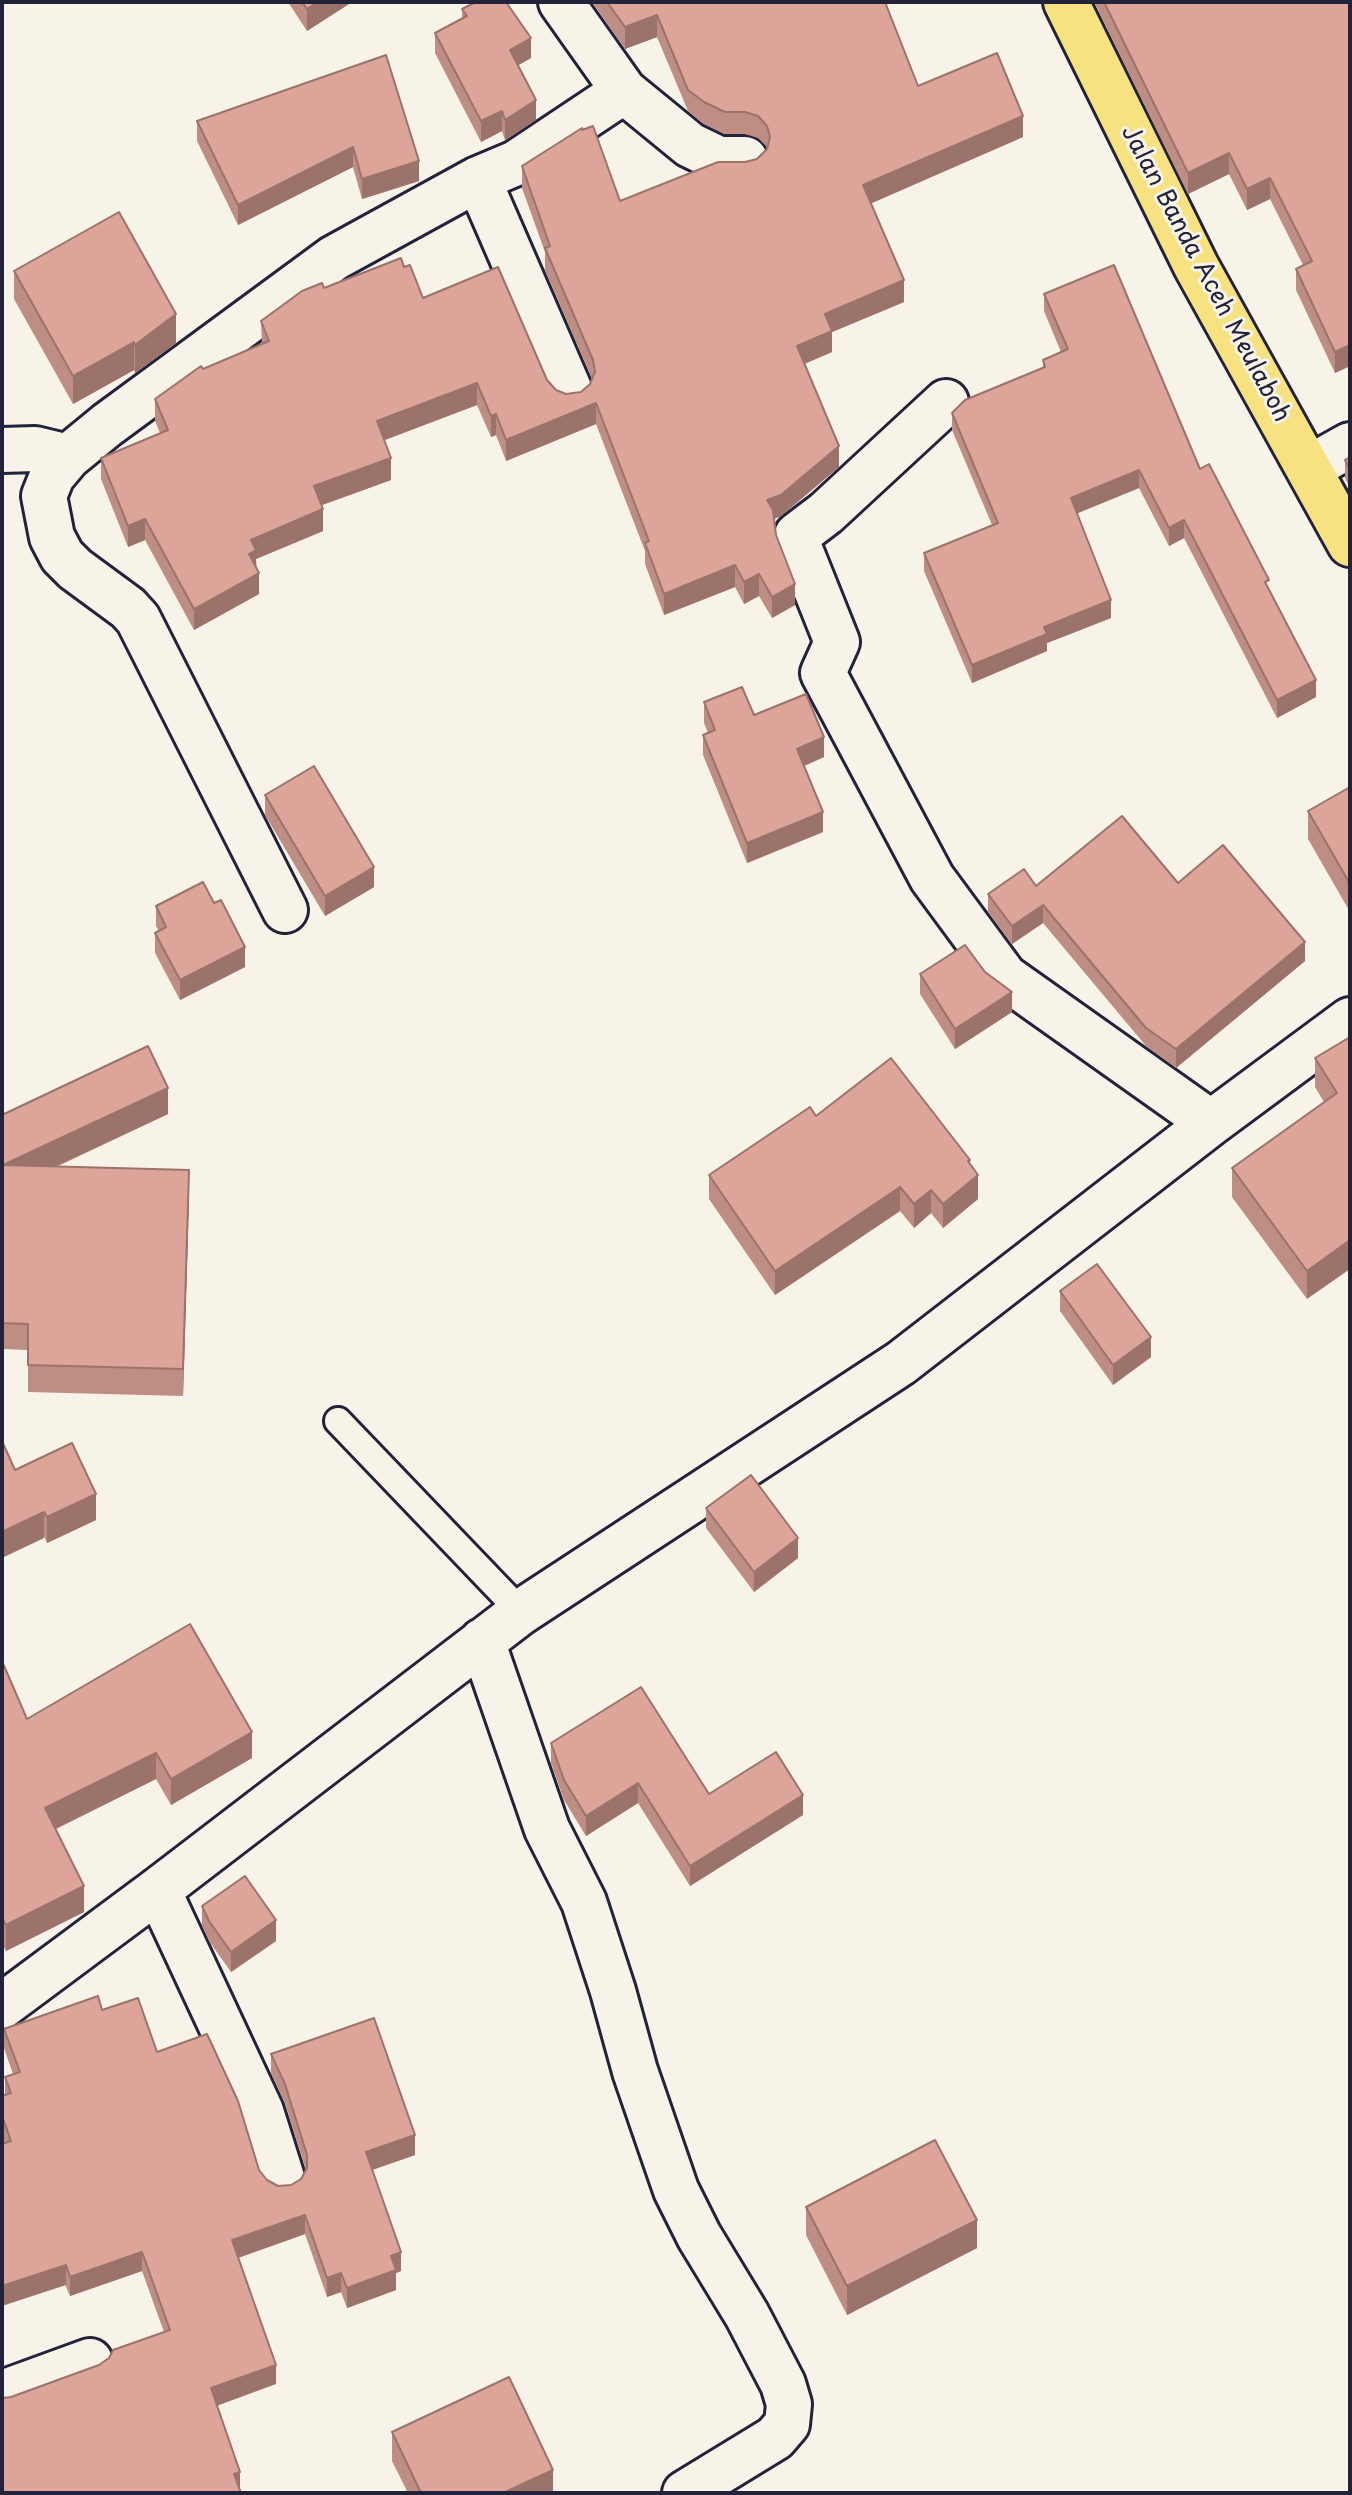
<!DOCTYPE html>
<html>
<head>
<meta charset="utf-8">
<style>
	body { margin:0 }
	#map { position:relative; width:1352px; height:2495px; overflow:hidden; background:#f7f3e8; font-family:"Playpen Sans",sans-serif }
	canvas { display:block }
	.frame { position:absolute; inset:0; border:4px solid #22223b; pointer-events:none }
</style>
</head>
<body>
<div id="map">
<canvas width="1352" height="2495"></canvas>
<div class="frame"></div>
</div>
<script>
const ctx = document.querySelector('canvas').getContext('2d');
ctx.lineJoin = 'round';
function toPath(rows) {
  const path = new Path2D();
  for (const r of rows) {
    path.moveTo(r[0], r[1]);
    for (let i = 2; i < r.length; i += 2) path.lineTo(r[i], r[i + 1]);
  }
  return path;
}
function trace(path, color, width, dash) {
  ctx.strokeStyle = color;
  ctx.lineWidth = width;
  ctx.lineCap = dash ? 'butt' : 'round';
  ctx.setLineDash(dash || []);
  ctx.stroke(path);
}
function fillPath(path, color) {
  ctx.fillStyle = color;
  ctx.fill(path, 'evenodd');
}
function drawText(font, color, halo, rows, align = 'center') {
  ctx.font = font + ' "Playpen Sans",sans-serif';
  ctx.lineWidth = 6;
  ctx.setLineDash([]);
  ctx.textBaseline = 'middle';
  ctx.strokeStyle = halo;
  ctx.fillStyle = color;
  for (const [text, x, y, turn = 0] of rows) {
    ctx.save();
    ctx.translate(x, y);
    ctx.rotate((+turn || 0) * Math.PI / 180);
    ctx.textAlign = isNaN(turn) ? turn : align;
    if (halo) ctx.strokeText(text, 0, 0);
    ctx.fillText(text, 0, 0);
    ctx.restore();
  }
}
const service = toPath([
	[338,1421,521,1612]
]);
const minor = toPath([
	[561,2,624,91,690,145,719,159,745,159],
	[478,179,570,391],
	[946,402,826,513,797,535,799,547,837,642,823,673,932,878,1005,977,1211,1123],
	[2,450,35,449,68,457],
	[1309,468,1350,445],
	[285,910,138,619,128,608,75,569,62,556,52,537,44,496,52,476,68,457,107,425,334,258,478,179,516,163,624,91],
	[482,1641,547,1829,584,1902,613,1991,635,2071,676,2190,699,2236,747,2315,783,2384,789,2404,787,2424,775,2438,685,2493],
	[158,1890,261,2111,283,2181],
	[2,2006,158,1890,521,1612,901,1363,1211,1123,1350,1020],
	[2,2393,90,2361]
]);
const trunk = toPath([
	[1066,2,1196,266,1350,544]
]);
trace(service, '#22223b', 32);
trace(minor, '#22223b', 50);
trace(trunk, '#22223b', 50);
trace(service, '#f7f3e8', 26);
trace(minor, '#f7f3e8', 44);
trace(trunk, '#f7e281', 44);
fillPath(toPath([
	[288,2,352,2,307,31],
	[592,2,885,2,918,86,1023,137,871,203,904,302,832,332,832,352,804,364,839,467,781,516,774,519,776,535,795,605,772,618,759,596,744,604,735,587,664,615,645,564,645,551,596,424,506,461,496,435,491,437,477,405,384,440,391,480,322,505,323,531,256,559,259,594,194,630,145,540,128,547,101,479,101,458,160,433,155,421,155,399,203,369,262,344,261,321,324,288,404,267,423,298,547,380,556,390,566,394,581,392,590,384,592,379,545,270,545,252,522,188,522,166,620,201,757,159,767,149,767,147,758,138,745,134,725,134,704,124,688,111,657,37,625,49],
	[1094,2,1350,2,1350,366,1335,373,1296,290,1296,269,1303,265,1270,199,1247,210,1229,174,1188,194],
	[462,9,531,58,518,65,536,120,505,140,502,131,481,142,435,53,435,33,462,19],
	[386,55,419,181,362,199,353,167,238,225,197,141,197,121],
	[14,271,176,343,135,373,134,370,73,404,14,299],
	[1044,294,1200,469,1269,590,1316,697,1277,718,1184,538,1169,546,1139,488,1077,513,1111,618,1047,643,1047,651,972,683,924,571,924,553,992,525,952,430,952,413,1043,368,1043,360,1061,352,1044,311],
	[1350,457,1350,488,1345,478,1345,460],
	[704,702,754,715,824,757,804,766,823,832,747,863,703,755,703,735,708,733,704,723],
	[1350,787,1350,912,1308,839,1308,811],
	[265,795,374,887,325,916,265,815],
	[1178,883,1305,961,1176,1068,1146,1046,1043,923,1012,944,988,912,988,894,1036,886],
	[156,906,245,967,180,1000,155,953,155,933,159,931,156,926],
	[920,974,1012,1012,955,1049,920,994],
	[1350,1037,1307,1299,1232,1197,1232,1168,1324,1102,1315,1087,1315,1058],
	[168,1114,56,1167,189,1196,183,1396,28,1392,28,1350,2,1349,2,1115],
	[816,1116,970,1164,978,1199,943,1228,931,1213,914,1228,900,1211,775,1295,709,1199,709,1175],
	[1060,1291,1151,1357,1113,1385,1060,1311],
	[15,1470,96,1520,47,1543],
	[706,1508,798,1558,754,1592,706,1528],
	[2,1661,27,1719,252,1758,171,1805,156,1779,56,1829,84,1912,6,1951,2,1944],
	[551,1743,709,1794,803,1815,690,1886,638,1803,586,1836,564,1800,551,1763],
	[202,1906,276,1941,231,1972,209,1941,202,1926],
	[102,2010,157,2052,259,2170,267,2180,278,2186,291,2185,301,2179,306,2170,285,2103,271,2073,271,2054,415,2155,372,2170,401,2271,396,2273,396,2290,347,2308,341,2292,327,2297,305,2234,238,2258,276,2384,11,2397,99,2365,164,2332,142,2271,70,2296,2,2136,2,2096,5,2095,5,2077,13,2074,4,2048,4,2029],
	[806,2207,977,2248,847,2315,806,2235],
	[392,2432,553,2493,408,2493,392,2461]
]), '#be8d84');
fillPath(toPath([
	[318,2,352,2,307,31,307,9],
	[657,15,657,37,625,49,625,27],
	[531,38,531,58,510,70,510,50],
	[536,100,536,120,505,140,505,120],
	[502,111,502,131,481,142,481,121],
	[1023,116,1023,137,863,207,863,185],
	[353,147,353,167,238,225,238,205],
	[1229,153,1229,174,1188,194,1188,173],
	[419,161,419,181,362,199,362,179],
	[1270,178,1270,199,1247,210,1247,189],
	[904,280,904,302,832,332,832,352,797,367,797,346,825,314],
	[176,314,176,343,135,373,135,345],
	[134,342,134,370,73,404,73,376],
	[1350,345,1350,366,1335,373,1335,352],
	[477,383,477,405,377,443,377,421],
	[596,403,596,424,506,461,506,440],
	[496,414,496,435,491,437,491,416],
	[839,446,839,467,781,516,767,522,767,500],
	[391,458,391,480,314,508,314,486],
	[1139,470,1139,488,1071,516,1071,498],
	[323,509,323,531,256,559,256,572,249,554,251,540],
	[145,519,145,540,128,547,128,526],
	[1184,520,1184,538,1169,546,1169,528],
	[735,565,735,587,664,615,664,594],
	[259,573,259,594,194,630,194,609],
	[759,574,759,596,744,604,744,582],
	[795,584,795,605,772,618,772,597],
	[1111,600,1111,618,1047,643,1047,651,972,683,972,665,1044,627],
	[1316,680,1316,697,1277,718,1277,700],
	[824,737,824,757,797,769,797,749],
	[823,812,823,832,747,863,747,843],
	[374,867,374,887,325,916,325,896],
	[1043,905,1043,923,1012,944,1012,926],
	[1305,942,1305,961,1176,1068,1176,1049],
	[245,947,245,967,180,1000,180,980],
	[1012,992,1012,1012,955,1049,955,1029],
	[168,1088,168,1114,3,1191,3,1165],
	[970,1160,970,1182,978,1175,978,1199,943,1228,943,1204],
	[189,1170,189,1196,183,1396,183,1369],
	[900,1187,900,1211,775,1295,775,1271],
	[931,1190,931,1213,914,1228,914,1204],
	[1350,1240,1350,1269,1307,1299,1307,1271],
	[1151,1337,1151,1357,1113,1385,1113,1365],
	[96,1494,96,1520,47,1543,47,1517],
	[44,1512,44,1538,2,1558,2,1532],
	[798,1538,798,1558,754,1592,754,1572],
	[252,1732,252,1758,171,1805,171,1779],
	[156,1753,156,1779,45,1834,45,1808],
	[638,1783,638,1803,586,1836,586,1816],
	[803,1795,803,1815,690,1886,690,1866],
	[84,1886,84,1912,6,1951,6,1925],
	[276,1920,276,1941,231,1972,231,1952],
	[415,2135,415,2155,366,2172,366,2152],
	[305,2215,305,2234,232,2260,232,2240],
	[977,2220,977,2248,847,2315,847,2286],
	[142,2252,142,2271,70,2296,70,2277],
	[401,2252,401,2271,396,2273,396,2290,347,2308,347,2288,391,2256],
	[66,2265,66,2285,2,2306,2,2286],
	[341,2273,341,2292,327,2297,327,2278],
	[276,2365,276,2384,211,2408,211,2388],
	[553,2470,553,2493,503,2493],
	[240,2472,240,2491,234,2474]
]), '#9b736b');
const building = toPath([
	[302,2,318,2,307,9,302,2],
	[476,2,506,2,531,38,510,50,536,100,505,120,502,111,481,121,435,33,467,16,462,9,476,2],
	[607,2,885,2,918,86,997,53,1023,116,863,185,904,280,825,314,832,331,797,346,839,446,781,495,767,500,773,510,776,535,795,584,772,597,759,574,744,582,735,565,664,594,645,543,649,541,596,403,506,440,496,414,491,416,477,383,377,421,391,458,314,486,323,509,251,540,256,550,249,554,259,573,194,609,145,519,128,526,101,458,168,430,155,399,201,366,203,369,269,341,261,321,302,291,322,283,324,288,401,258,404,267,410,265,423,298,498,267,547,380,556,390,566,394,581,392,590,384,595,372,593,360,545,248,550,246,522,166,582,128,582,130,593,126,620,201,718,162,745,162,757,159,767,149,770,137,767,126,758,116,745,112,725,112,704,102,688,90,657,15,625,27,607,2],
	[1104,2,1350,2,1350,345,1335,352,1296,269,1312,261,1270,178,1247,189,1229,153,1188,173,1104,2],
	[386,55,419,161,362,179,353,147,238,205,197,121,386,55],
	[119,212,176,314,135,345,134,342,73,376,14,271,119,212],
	[1114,265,1200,469,1209,464,1269,580,1265,582,1316,680,1277,700,1184,520,1169,528,1139,470,1071,498,1111,600,1044,627,1047,634,972,665,924,553,998,523,952,413,965,400,1045,367,1043,360,1068,349,1044,294,1114,265],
	[1350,457,1350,470,1345,460,1350,457],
	[742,687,754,715,806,694,824,737,797,749,823,812,747,843,703,735,715,730,704,702,742,687],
	[314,766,374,867,325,896,265,795,314,766],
	[1350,787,1350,884,1308,811,1350,787],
	[1122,816,1178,883,1223,845,1305,942,1176,1049,1146,1028,1043,905,1012,926,988,894,1024,869,1036,886,1122,816],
	[203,882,214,903,221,900,245,947,180,980,155,933,166,927,156,906,203,882],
	[965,945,985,972,1012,992,955,1029,920,974,965,945],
	[1350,1037,1350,1240,1307,1271,1232,1168,1337,1093,1315,1058,1350,1037],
	[148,1046,168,1088,3,1165,189,1170,183,1369,28,1365,28,1324,2,1323,2,1115,148,1046],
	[891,1058,970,1160,968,1161,978,1175,943,1204,931,1190,914,1204,900,1187,775,1271,709,1175,810,1107,816,1116,891,1058],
	[1097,1264,1151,1337,1113,1365,1060,1291,1097,1264],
	[2,1441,15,1470,72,1443,96,1494,47,1517,44,1512,2,1532,2,1441],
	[751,1475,798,1538,754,1572,706,1508,751,1475],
	[190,1624,252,1732,171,1779,156,1753,45,1808,84,1886,6,1925,2,1918,2,1661,27,1719,190,1624],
	[641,1687,709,1794,776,1752,803,1795,690,1866,638,1783,586,1816,564,1780,551,1743,641,1687],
	[245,1876,276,1920,231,1952,209,1921,202,1906,245,1876],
	[98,1996,102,2010,138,1998,157,2052,207,2034,238,2101,259,2170,267,2180,278,2186,291,2185,301,2179,307,2168,307,2155,285,2084,271,2054,374,2018,415,2135,366,2152,401,2252,391,2256,396,2270,347,2288,341,2273,327,2278,305,2215,232,2240,276,2365,211,2388,240,2472,234,2474,241,2493,2,2493,2,2398,11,2397,99,2365,109,2358,113,2350,170,2330,142,2252,70,2277,66,2265,2,2286,2,2144,11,2141,2,2116,2,2096,11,2093,5,2077,20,2072,4,2029,98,1996],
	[935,2140,977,2220,847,2286,806,2207,935,2140],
	[509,2377,553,2470,503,2493,421,2493,392,2432,509,2377]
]);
fillPath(building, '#dda499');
trace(building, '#9b736b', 2);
drawText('24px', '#22223b', '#f7f3e8', [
	["Jalan Banda Aceh Meulaboh",1205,274,62]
]);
</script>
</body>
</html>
